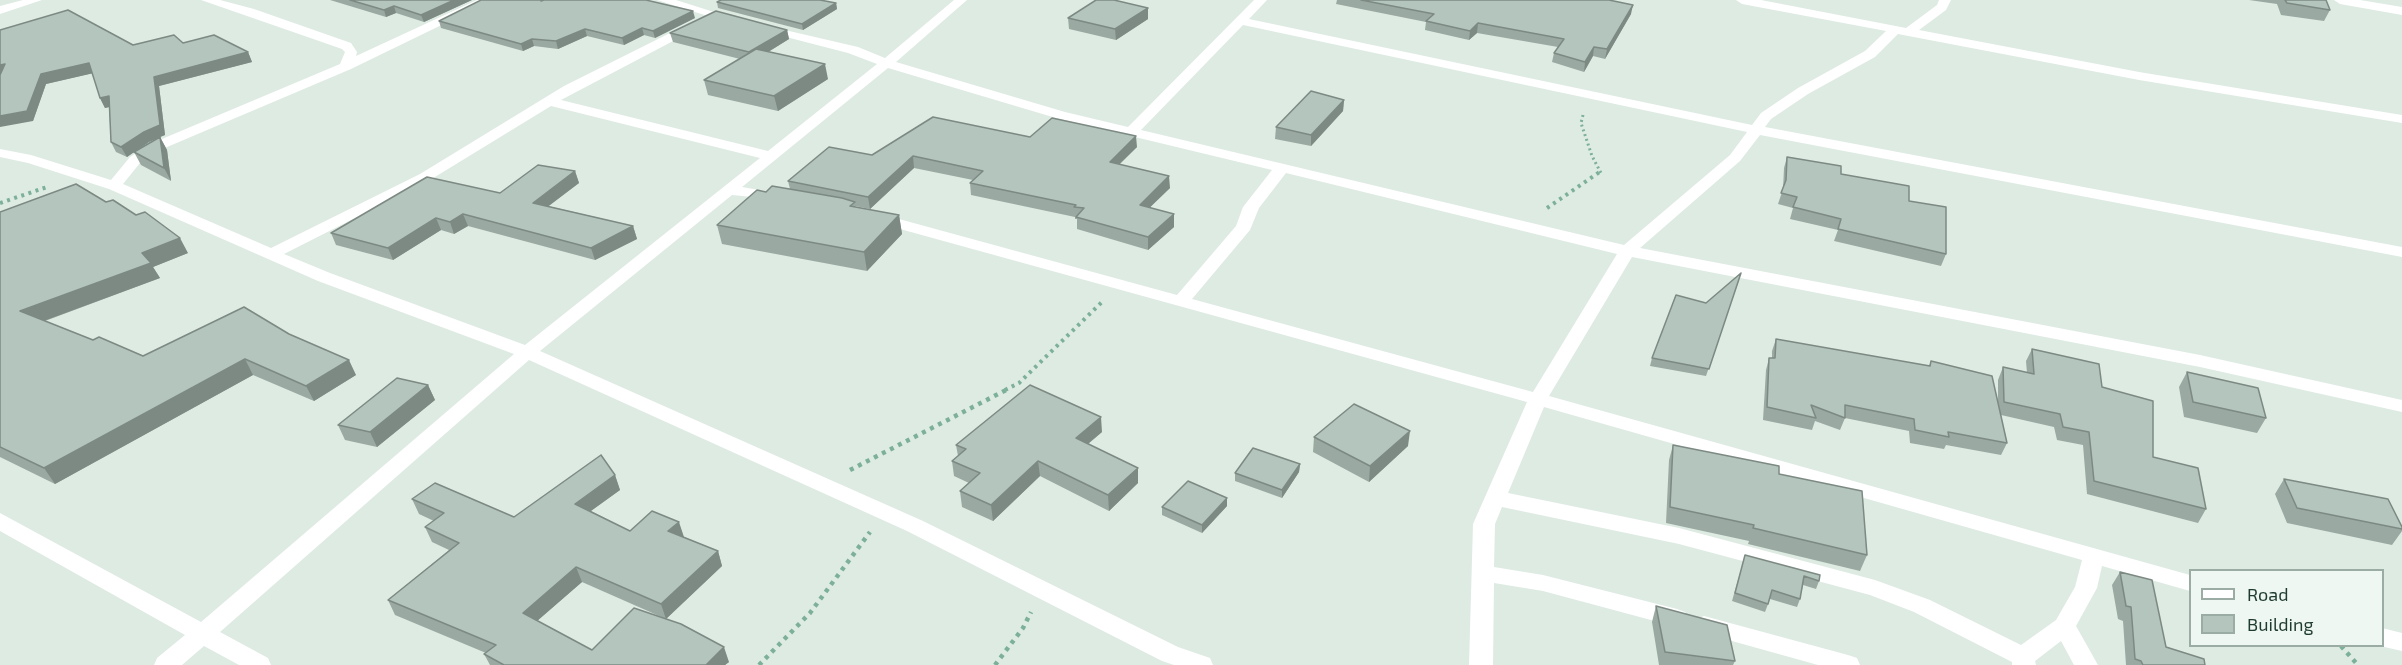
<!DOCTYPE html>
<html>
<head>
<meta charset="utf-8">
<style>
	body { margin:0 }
	#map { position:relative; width:2402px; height:665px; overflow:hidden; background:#deebe3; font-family:"Exo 2",sans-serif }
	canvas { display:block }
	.legend { position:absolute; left:2189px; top:569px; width:195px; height:78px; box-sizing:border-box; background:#eef7f2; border:2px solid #9baca4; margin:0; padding:8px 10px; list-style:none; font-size:18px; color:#1f3b30 }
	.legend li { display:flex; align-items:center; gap:12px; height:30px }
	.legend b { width:30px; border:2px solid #9baca4 }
</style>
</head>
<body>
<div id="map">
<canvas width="2402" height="665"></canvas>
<ul class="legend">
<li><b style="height:8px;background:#fff"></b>Road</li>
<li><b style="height:16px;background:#b3c5bc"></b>Building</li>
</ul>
</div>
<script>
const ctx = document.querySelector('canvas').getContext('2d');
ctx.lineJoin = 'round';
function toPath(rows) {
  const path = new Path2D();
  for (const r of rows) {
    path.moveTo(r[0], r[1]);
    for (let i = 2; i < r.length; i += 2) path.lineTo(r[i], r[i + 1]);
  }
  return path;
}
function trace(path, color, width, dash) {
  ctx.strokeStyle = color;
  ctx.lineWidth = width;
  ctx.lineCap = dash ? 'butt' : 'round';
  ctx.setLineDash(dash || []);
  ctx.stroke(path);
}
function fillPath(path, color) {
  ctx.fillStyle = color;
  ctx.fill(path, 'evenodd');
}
trace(toPath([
	[1583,115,1581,123,1592,156,1601,173]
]), '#7db099', 3, [2, 3]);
trace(toPath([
	[0,203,47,187],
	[1547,208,1601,171],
	[1005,390,1019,383,1103,301]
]), '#7db099', 4, [3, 4.5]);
trace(toPath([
	[850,470,1008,389],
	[2341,646,2358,665],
	[759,665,810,613,870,532],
	[995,665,1023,628,1031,612]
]), '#7db099', 4.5, [4, 5]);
fillPath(toPath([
	[23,0,42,0,0,14,0,6,23,0],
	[201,0,220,0,254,9,351,43,357,52,356,56,477,0,493,0,351,69,160,150,140,163,123,184,271,248,420,174,564,86,692,22,698,26,696,29,561,100,768,151,877,64,848,53,759,30,759,24,858,47,885,58,954,0,967,0,896,62,1065,112,1128,127,1254,0,1267,0,1249,19,1752,125,1761,113,1798,88,1865,51,1886,31,1742,4,1736,0,1761,0,1906,28,1937,5,1939,0,1951,0,1946,10,1919,30,2139,72,2402,115,2402,123,2139,80,1898,34,1875,57,1808,94,1771,119,1765,127,2402,247,2402,257,1760,135,1740,161,1640,248,2200,355,2402,400,2402,412,2200,367,1632,257,1549,396,2190,575,2190,591,2102,566,2097,588,2076,626,2098,665,2074,665,2061,641,2035,661,2036,665,2012,665,2012,662,1914,612,1870,595,1679,544,1502,507,1495,524,1494,567,1543,575,1677,609,1685,612,1689,618,1685,624,1677,627,1543,591,1494,583,1493,665,1469,665,1473,524,1527,402,871,221,869,218,877,213,1177,295,1236,226,1243,207,1272,170,1056,118,888,68,742,187,782,194,785,197,782,200,732,195,540,351,923,521,1178,647,1210,658,1213,665,1174,665,1162,661,907,531,529,360,220,632,268,658,271,665,239,665,204,646,182,665,154,665,157,658,185,635,0,531,0,513,201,622,514,354,318,281,109,189,28,163,0,157,0,149,31,155,111,180,130,157,150,144,340,64,345,52,342,49,201,0],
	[1243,25,1747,132,1730,155,1624,245,1141,130,1243,25],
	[551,106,760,158,525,345,330,273,284,254,430,180,551,106],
	[1286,173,1617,254,1533,392,1192,299,1250,230,1259,208,1286,173],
	[1544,407,2082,560,2075,587,2056,620,2021,645,1930,600,1875,580,1679,528,1508,493,1544,407],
	[657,0,676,0,739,20,733,24,657,0],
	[2334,0,2360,0,2402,7,2402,15,2340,4,2334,0],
	[1704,616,1848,655,1857,658,1860,665,1818,665,1696,631,1692,625,1696,619,1704,616],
	[2382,628,2402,633,2402,651,2380,646,2382,646,2382,628]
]), '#fff');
fillPath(toPath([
	[330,0,472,0,424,22,396,13,386,17],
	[481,0,542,0,695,18,655,38,644,35,624,45,587,36,558,49,534,46,523,51,441,28,439,21],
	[1337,0,1609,0,1631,14,1605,59,1593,56,1584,72,1552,62,1554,53,1558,47,1477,33,1469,40,1425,30,1426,22,1336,4],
	[2249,0,2326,0,2330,10,2324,21,2281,15,2277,4],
	[717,2,836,3,837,9,803,30,718,8],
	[1068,18,1148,19,1116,40,1069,29],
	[0,30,133,45,183,43,248,52,252,62,159,86,165,135,160,137,167,150,171,181,141,165,134,152,127,157,116,152,111,142,109,107,105,108,100,98,93,73,46,84,33,121],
	[156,139,136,151,149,142],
	[787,30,789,39,768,52,828,79,778,111,708,95,704,80,740,59,673,42,670,33],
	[1344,100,1343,111,1311,146,1275,139,1276,127],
	[1030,137,1137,147,1120,164,1170,188,1149,208,1174,227,1148,250,1077,229,1077,219,1075,219,1075,217,971,195,970,183,973,180,914,168,870,209,855,206,856,207,899,215,902,234,867,271,722,244,717,225,766,192,790,189,788,181,872,155],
	[1787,157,1841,174,1909,201,1946,254,1941,266,1834,241,1838,230,1790,219,1793,208,1778,204,1783,189,1784,168],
	[575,171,579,183,548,206,633,226,637,239,595,260,468,226,454,234,441,230,393,260,336,245,331,233,500,193],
	[0,212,188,253,153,267,160,278,45,321,93,340,143,356,244,307,356,375,314,401,253,375,55,484,0,457],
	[1739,280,1706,376,1650,366,1652,358,1706,303],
	[1776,339,1929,366,1931,361,1998,403,1998,380,2003,367,2027,373,2026,361,2032,349,2102,387,2153,457,2206,509,2198,523,2087,494,2083,445,2057,440,2054,427,2001,415,2007,443,2001,455,1946,445,1944,449,1910,443,1909,431,1845,418,1840,430,1815,421,1812,430,1763,420,1766,370,1769,358,1772,358,1772,351],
	[2187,372,2266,418,2257,433,2184,417,2179,387],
	[428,385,435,400,377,447,345,440,338,425],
	[1102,432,1088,444,1138,468,1138,483,1109,511,1040,476,993,521,962,507,960,491,969,483,954,476,952,461,958,456,956,445],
	[1314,437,1408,446,1369,482,1313,452],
	[1673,445,1779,474,1867,555,1860,571,1748,544,1749,541,1666,523,1669,460],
	[1300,464,1299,472,1282,498,1235,481,1235,473],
	[615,475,620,490,591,511,630,531,684,537,718,551,722,566,666,619,729,662,725,665,490,665,484,654,486,653,395,615,388,600,449,550,432,542,425,527,434,521,419,514,412,499,514,517],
	[582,582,666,619,592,650,537,621],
	[2284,479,2402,527,2402,531,2392,545,2287,523,2275,494],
	[1227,498,1227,506,1202,533,1162,515,1162,507],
	[1745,555,1819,581,1816,589,1803,585,1800,599,1797,607,1770,599,1765,612,1732,601],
	[2120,572,2166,647,2205,665,2126,665,2123,621,2118,619,2112,585],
	[1656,606,1735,661,1733,665,1659,665,1652,622]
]), '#9aa9a2');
fillPath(toPath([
	[454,0,472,0,424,22,421,15],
	[836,3,837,9,803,30,802,24],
	[1633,5,1631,14,1605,59,1607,49],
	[394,6,396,13,386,17,384,10],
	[1148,8,1148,19,1116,40,1115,29],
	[693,11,695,18,655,38,653,31],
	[1478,23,1477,33,1469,40,1470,31],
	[642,28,644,35,624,45,622,38],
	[585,29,587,36,558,49,556,41],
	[787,30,789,39,752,62,749,52],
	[532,39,534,46,523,51,521,44],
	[1594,47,1593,56,1584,72,1585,62],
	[248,52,252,62,159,86,165,135,160,137,167,150,171,181,164,168,160,137,149,142,127,157,121,147,144,132,154,77],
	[89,63,94,73,46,84,33,121,0,127,0,116,41,74],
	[5,64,0,76,0,65],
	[825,64,828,79,778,111,774,96],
	[109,96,114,106,105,108,100,98],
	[1344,100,1343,111,1311,146,1311,135],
	[1136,136,1137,147,1110,173,1110,162],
	[913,156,914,168,870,209,868,197],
	[575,171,579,183,537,215,533,203],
	[1169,176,1170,188,1140,217,1140,205],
	[463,214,468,226,454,234,450,222],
	[1174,214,1174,227,1148,250,1148,237],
	[899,215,902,234,867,271,864,252],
	[436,218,441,230,393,260,388,248],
	[633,226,637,239,595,260,591,248],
	[180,238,188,253,153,267,160,278,30,326,20,311,142,253],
	[245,359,253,375,55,484,44,468],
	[349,360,356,375,314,401,306,386],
	[428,385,435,400,377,447,370,432],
	[1101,417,1102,432,1077,453,1076,438],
	[1410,431,1408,446,1369,482,1370,466],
	[1038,461,1040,476,993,521,991,505],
	[1300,464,1299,472,1282,498,1282,490],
	[1138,468,1138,483,1109,511,1108,495],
	[615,475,620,490,581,518,575,504],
	[1227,498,1227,506,1202,533,1202,525],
	[679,522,684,537,673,546,668,531],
	[718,551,722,566,666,619,661,604],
	[576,567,582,582,529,628,523,613],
	[724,647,729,662,725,665,706,665]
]), '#7d8a84');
const building = toPath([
	[350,0,454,0,421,15,394,6,384,10,350,0],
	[481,0,541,0,541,1,544,0,646,0,693,11,653,31,642,28,622,38,585,29,556,41,532,39,521,44,439,21,481,0],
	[721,0,820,0,836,3,802,24,717,2,721,0],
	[1096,0,1114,0,1148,8,1115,29,1068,18,1096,0],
	[1361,0,1609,0,1633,5,1607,49,1594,47,1585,62,1554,53,1564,39,1478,23,1470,31,1426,21,1434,14,1361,0],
	[2285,0,2326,0,2330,10,2287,3,2285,0],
	[68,10,133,45,174,35,183,43,214,35,248,52,154,77,160,125,144,132,121,147,111,142,109,96,100,98,89,63,41,74,27,111,0,116,0,75,5,64,0,65,0,30,68,10],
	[716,11,787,30,749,52,670,33,716,11],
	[756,49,825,64,774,96,704,80,756,49],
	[1311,91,1344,100,1311,135,1276,127,1311,91],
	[933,117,1030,137,1052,118,1136,136,1110,162,1169,176,1140,205,1174,214,1148,237,1076,217,1084,208,1074,207,1076,205,970,183,983,171,913,156,868,197,788,181,829,147,872,155,933,117],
	[160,137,164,168,134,152,160,137],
	[1787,157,1841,166,1841,174,1909,186,1909,201,1946,207,1946,254,1838,229,1841,219,1793,207,1797,197,1781,193,1786,180,1787,157],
	[538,165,575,171,533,203,633,226,591,248,463,214,450,222,436,218,388,248,331,233,427,177,500,193,538,165],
	[76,184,106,202,113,200,136,215,145,212,180,238,142,253,151,263,20,311,93,340,99,337,143,356,244,307,289,334,349,360,306,386,245,359,44,468,0,447,0,212,76,184],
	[772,186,842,198,855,202,850,206,899,215,864,252,717,225,757,190,766,192,772,186],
	[1741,273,1709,369,1652,358,1676,295,1706,303,1741,273],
	[1776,339,1930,366,1931,361,1992,376,2007,443,1948,432,1949,437,1915,430,1914,419,1845,405,1845,418,1811,405,1816,418,1767,407,1769,358,1775,358,1776,339],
	[2032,349,2099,364,2102,387,2153,401,2153,457,2198,468,2206,509,2094,481,2089,432,2063,427,2060,414,2004,402,2003,367,2034,374,2032,349],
	[2187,372,2258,388,2266,418,2193,402,2187,372],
	[397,378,428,385,370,432,338,425,397,378],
	[1030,385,1101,417,1076,438,1138,468,1108,495,1038,461,991,505,960,491,980,473,952,461,966,449,956,445,1030,385],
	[1354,404,1410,431,1370,466,1314,437,1354,404],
	[1673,445,1779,466,1779,474,1862,491,1867,555,1753,528,1754,525,1670,507,1673,445],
	[1253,448,1300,464,1282,490,1235,473,1253,448],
	[601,455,615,475,575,504,630,531,652,511,679,522,668,531,718,551,661,604,576,567,523,613,592,650,634,608,681,624,724,647,706,665,504,665,484,654,496,645,388,600,459,543,425,527,444,513,412,499,435,483,514,517,601,455],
	[2284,479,2388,499,2402,527,2402,529,2297,508,2284,479],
	[1188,481,1227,498,1202,525,1162,507,1188,481],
	[1745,555,1820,575,1819,581,1804,576,1800,599,1772,590,1768,604,1735,593,1745,555],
	[2120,572,2152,580,2166,647,2204,659,2205,665,2143,665,2141,661,2135,659,2131,607,2126,606,2120,572],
	[1656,606,1727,625,1735,661,1665,652,1656,606]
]);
fillPath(building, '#b3c5bc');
trace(building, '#7d8a84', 1.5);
</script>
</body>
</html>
